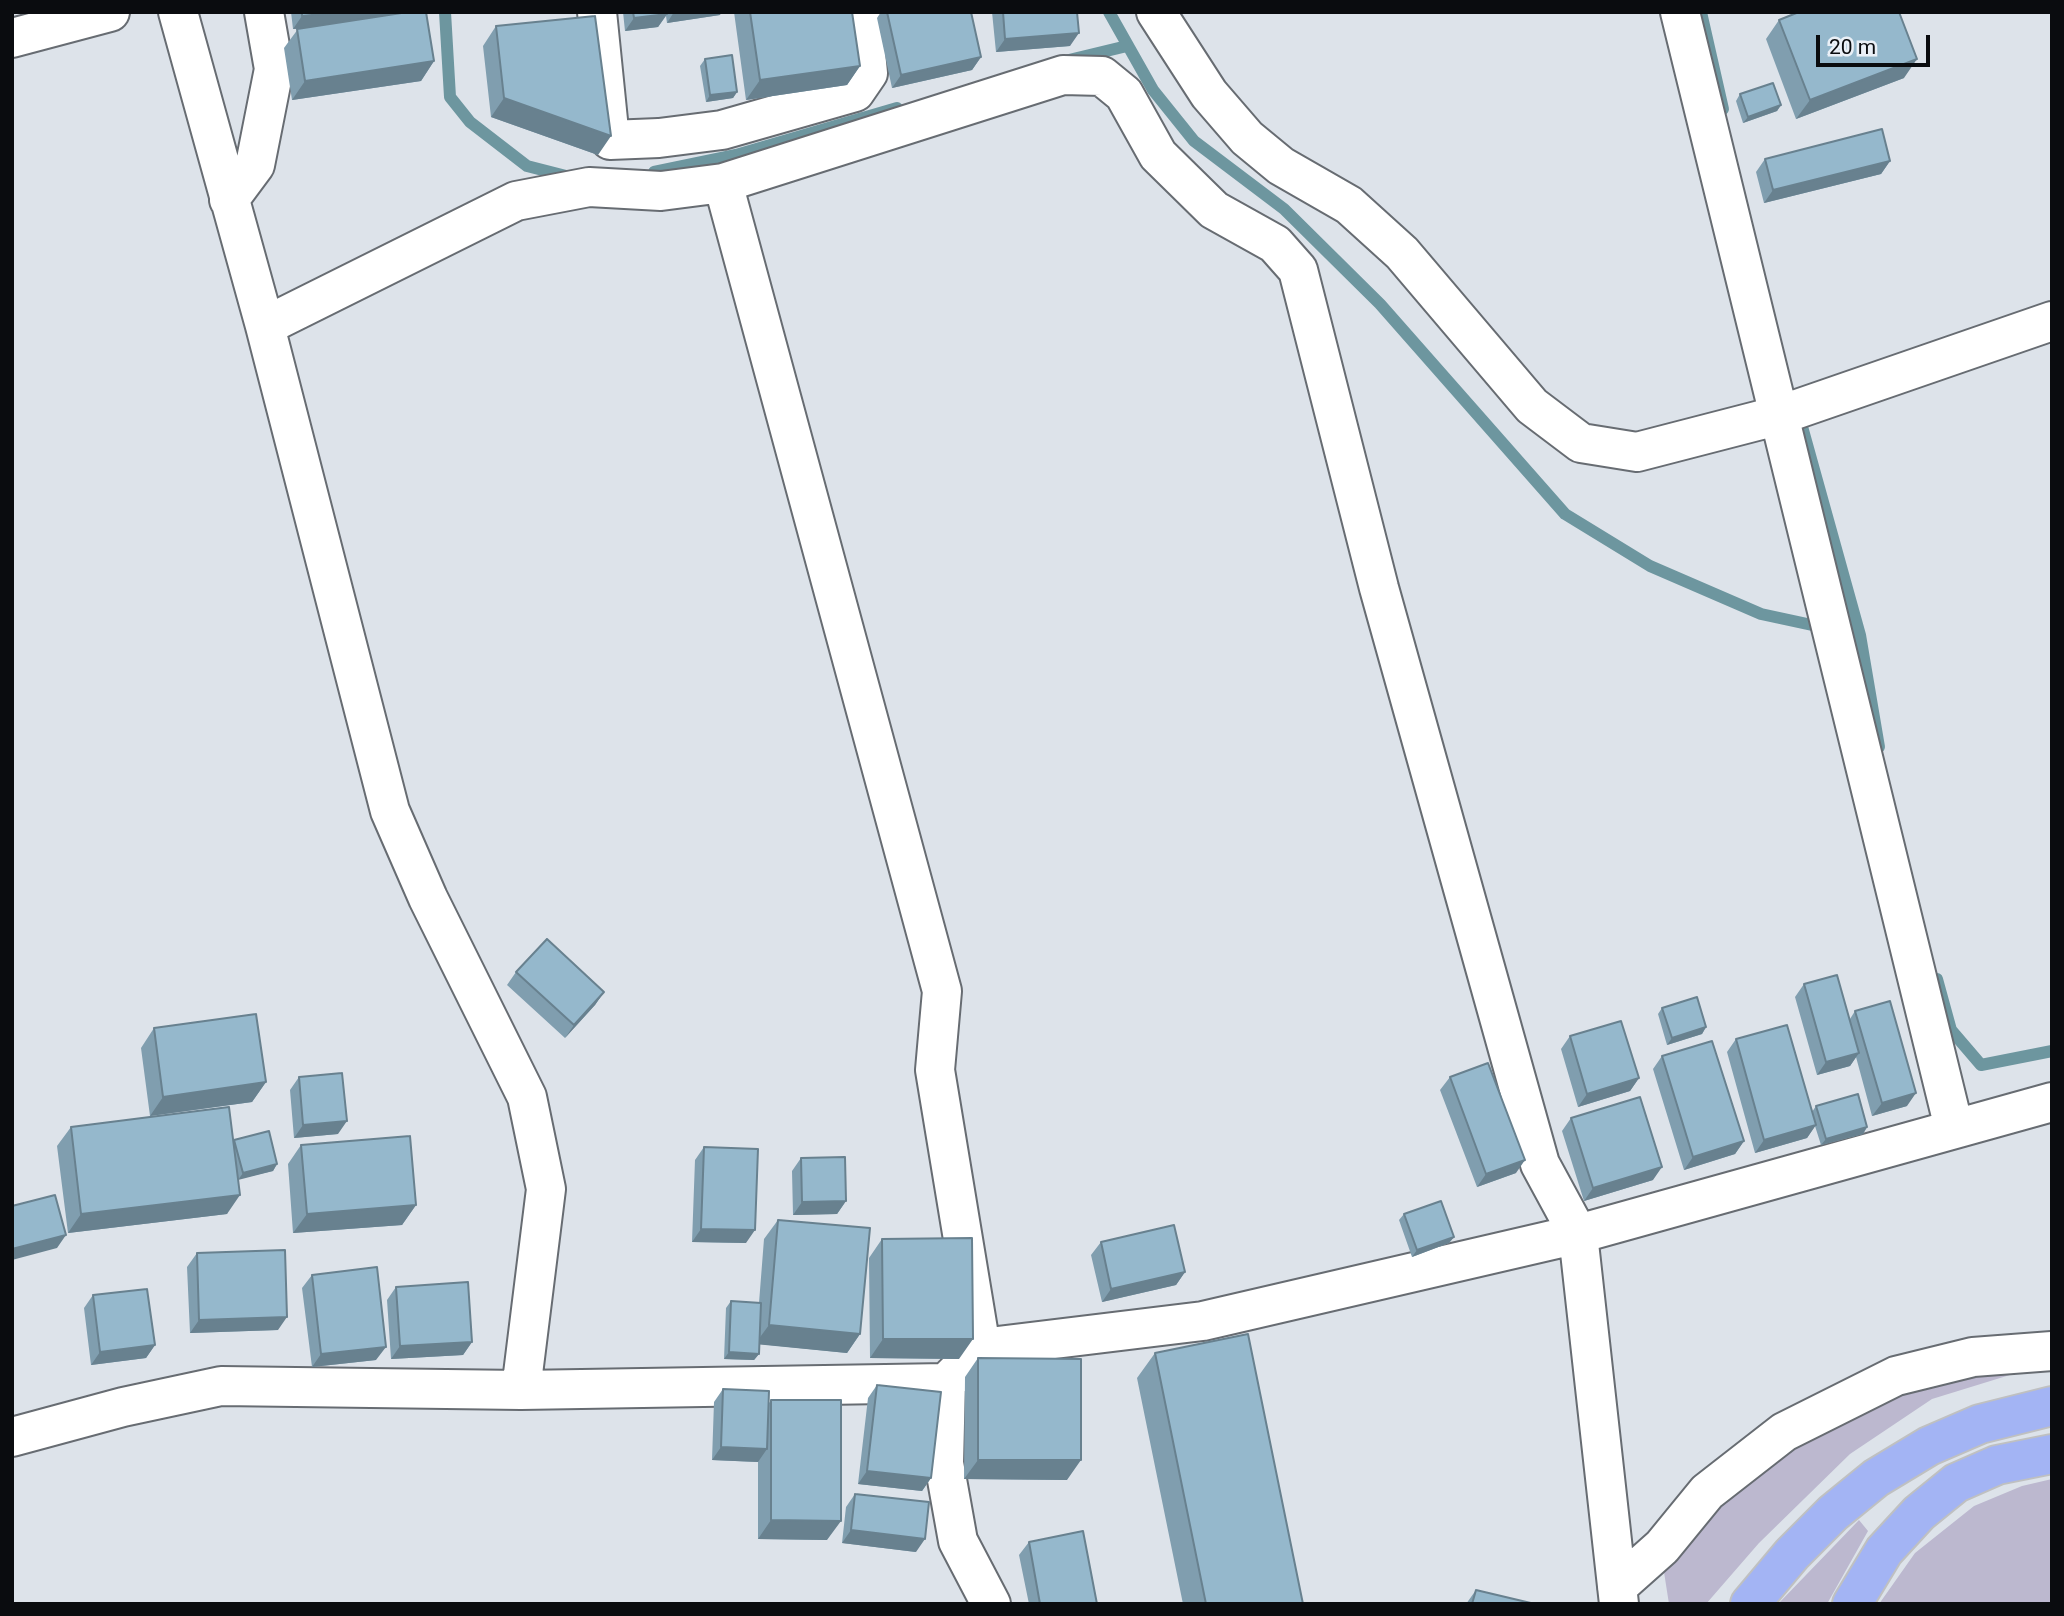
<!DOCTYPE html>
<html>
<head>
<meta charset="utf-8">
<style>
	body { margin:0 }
	#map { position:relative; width:2064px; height:1616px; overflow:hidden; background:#dde3ea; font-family:Roboto,sans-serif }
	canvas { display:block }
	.frame { position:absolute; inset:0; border:14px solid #0a0c0f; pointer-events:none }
	.scale { position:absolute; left:1816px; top:35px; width:114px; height:32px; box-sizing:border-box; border:4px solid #0a0c0f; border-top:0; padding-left:9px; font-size:21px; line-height:24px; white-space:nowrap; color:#0a0c0f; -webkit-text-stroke:5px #eaf0f7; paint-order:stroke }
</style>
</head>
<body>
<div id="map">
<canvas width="2064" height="1616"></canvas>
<div class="frame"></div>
<div class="scale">20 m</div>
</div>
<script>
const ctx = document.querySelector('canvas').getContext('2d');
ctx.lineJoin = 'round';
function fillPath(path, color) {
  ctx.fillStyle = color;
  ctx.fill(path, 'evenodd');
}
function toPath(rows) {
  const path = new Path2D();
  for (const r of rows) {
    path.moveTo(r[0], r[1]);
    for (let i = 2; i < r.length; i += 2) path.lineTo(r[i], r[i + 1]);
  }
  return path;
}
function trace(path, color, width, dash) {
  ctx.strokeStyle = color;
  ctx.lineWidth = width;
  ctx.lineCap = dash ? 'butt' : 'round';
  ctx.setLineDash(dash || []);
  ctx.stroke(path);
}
fillPath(toPath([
	[2026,1370,1932,1399,1850,1454,1759,1543,1706,1604,1669,1604,1664,1572,1708,1515,1762,1469,1853,1412,1936,1380],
	[2052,1479,2052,1604,1879,1604,1915,1553,1974,1506,2022,1486],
	[1859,1520,1868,1531,1827,1604,1778,1604]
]), '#bcb8cf');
trace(toPath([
	[445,12,450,97,470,122,527,166,566,176],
	[1109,12,1153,90,1194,141,1284,209,1380,304,1565,514,1650,566,1761,614,1826,628],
	[1701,12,1723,109],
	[1069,60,1127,46],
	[654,172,736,155,897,108],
	[1798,412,1860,635,1879,747],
	[1937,979,1951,1030,1981,1065,2052,1051]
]), '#6d969f', 12);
const minor = toPath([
	[178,12,265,326,390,811,428,898,527,1097,546,1189,521,1390],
	[597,12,610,140,659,138,722,130,855,92,868,73,862,12],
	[1156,12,1209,94,1247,138,1281,166,1349,205,1402,253,1532,406,1581,443,1637,452,1780,415,2052,321],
	[1680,12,1954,1128],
	[12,38,110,12],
	[723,183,942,991,935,1070,981,1348],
	[229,200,255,165,274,69,264,12],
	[265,326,516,201,589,187,661,191,723,183,1063,75,1102,76,1124,94,1158,155,1214,210,1275,244,1298,270,1379,588,1540,1164,1578,1234,1619,1604],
	[12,1437,123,1407,221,1386,521,1390,946,1383],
	[1617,1587,1662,1547,1707,1492,1784,1432,1896,1376,1973,1357,2052,1351],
	[991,1604,958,1541,944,1463,946,1383,981,1348,1203,1321,1578,1234,2052,1102]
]);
const motorway = toPath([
	[1750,1604,1792,1554,1833,1513,1876,1478,1929,1446,1980,1424,2052,1406],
	[1852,1604,1884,1551,1919,1513,1956,1483,1997,1465,2052,1454]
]);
trace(minor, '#676c72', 42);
trace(motorway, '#bfc0c1', 42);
trace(minor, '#fff', 38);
trace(motorway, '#a3b4f4', 38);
fillPath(toPath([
	[291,12,426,12,434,61,421,81,292,100,284,48,298,29,293,29],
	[623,12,721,12,720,15,667,23,666,16,658,27,625,31],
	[734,12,852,12,860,66,847,85,746,100],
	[881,12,971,12,981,57,972,70,892,88,877,18],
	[992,12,1077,12,1070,46,996,52],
	[1779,20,1904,78,1796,119,1766,39],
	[496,26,598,155,491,117,483,46],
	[705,59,737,92,733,98,706,102,700,66],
	[1740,94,1781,105,1777,111,1743,123,1736,101],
	[1765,159,1890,161,1881,174,1764,203,1756,172],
	[516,972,604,992,595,1005,565,1038,507,985],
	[1804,984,1850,1019,1855,1011,1907,1106,1872,1116,1856,1057,1850,1066,1817,1075,1795,997],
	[1662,1008,1706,1027,1702,1034,1667,1045,1658,1014],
	[154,1028,266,1082,252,1102,150,1116,141,1048],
	[1570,1036,1639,1078,1630,1091,1578,1107,1561,1049],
	[1736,1039,1812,1112,1816,1106,1867,1127,1863,1134,1821,1145,1815,1126,1807,1138,1755,1153,1727,1052],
	[1662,1056,1744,1141,1735,1154,1684,1170,1653,1069],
	[299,1077,338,1134,294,1138,290,1090],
	[1450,1077,1516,1173,1477,1187,1440,1090],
	[1571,1118,1653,1180,1584,1201,1562,1131],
	[71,1127,234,1140,277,1164,273,1171,238,1179,227,1214,68,1233,57,1146],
	[301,1145,416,1205,402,1225,293,1233,288,1164],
	[704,1147,746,1243,692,1242,695,1160],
	[801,1158,846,1201,837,1214,793,1215,792,1171],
	[1404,1214,1454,1237,1449,1243,1412,1257,1399,1220],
	[778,1220,860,1334,847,1353,759,1344,759,1354,754,1360,724,1359,726,1308,731,1301,759,1303,764,1239],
	[882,1239,959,1359,870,1358,869,1258],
	[1101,1242,1185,1272,1176,1285,1102,1302,1091,1255],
	[197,1253,278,1330,190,1333,187,1267],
	[312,1275,376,1360,312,1367,302,1288],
	[396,1287,472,1342,463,1355,391,1359,387,1300],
	[93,1295,155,1345,146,1358,91,1365,84,1308],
	[1155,1353,1303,1604,1183,1604,1137,1378],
	[978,1358,1067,1480,964,1479,965,1377],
	[877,1385,931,1478,922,1491,858,1484,868,1398],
	[723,1389,769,1403,771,1400,827,1540,758,1539,758,1462,712,1460,714,1402],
	[855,1494,916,1552,842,1543,846,1507],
	[1029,1542,1097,1604,1029,1604,1019,1555],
	[1476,1590,1535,1604,1466,1604]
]), '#809eaf');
fillPath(toPath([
	[341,12,411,12,407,18,293,29,302,16],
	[674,12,721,12,720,15,667,23],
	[667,14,658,27,625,31,634,18],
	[1079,33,1070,46,996,52,1005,39],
	[981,57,972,70,892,88,901,75],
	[1917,59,1904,78,1796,119,1810,100],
	[434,61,421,81,292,100,305,81],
	[860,66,847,85,746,100,760,80],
	[737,92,733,98,706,102,710,95],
	[504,98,611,136,598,155,491,117],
	[1781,105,1777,111,1743,123,1748,117],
	[1890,161,1881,174,1764,203,1773,190],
	[604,992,595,1005,565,1038,574,1025],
	[1706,1027,1702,1034,1667,1045,1672,1038],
	[1859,1053,1850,1066,1817,1075,1826,1062],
	[1639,1078,1630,1091,1578,1107,1587,1094],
	[266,1082,252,1102,150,1116,163,1097],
	[1916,1093,1907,1106,1872,1116,1882,1103],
	[347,1121,338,1134,294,1138,303,1125],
	[1816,1125,1807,1138,1755,1153,1764,1140],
	[1867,1127,1863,1134,1821,1145,1826,1139],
	[1744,1141,1735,1154,1684,1170,1693,1157],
	[1525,1160,1516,1173,1477,1187,1486,1174],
	[277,1164,273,1171,238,1180,243,1173],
	[1662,1167,1653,1180,1584,1201,1593,1188],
	[240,1195,227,1214,68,1233,81,1214],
	[846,1201,837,1214,793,1215,802,1202],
	[416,1205,402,1225,293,1233,307,1214],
	[701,1229,755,1230,746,1243,692,1242],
	[66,1235,57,1248,12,1260,12,1249],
	[1454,1237,1449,1243,1412,1257,1417,1250],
	[1185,1272,1176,1285,1102,1302,1111,1289],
	[287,1317,278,1330,190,1333,199,1320],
	[769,1325,860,1334,847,1353,755,1344],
	[883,1339,973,1339,959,1359,870,1358],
	[472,1342,463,1355,391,1359,400,1346],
	[155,1345,146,1358,91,1365,100,1352],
	[386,1347,376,1360,312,1367,321,1354],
	[729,1352,759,1354,754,1360,724,1359],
	[721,1447,767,1449,758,1462,712,1460],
	[978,1460,1081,1460,1067,1480,964,1479],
	[867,1471,931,1478,922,1491,858,1484],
	[771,1520,841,1521,827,1540,758,1539],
	[851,1530,925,1539,916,1552,842,1543]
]), '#68818f');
const building = toPath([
	[302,12,341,12,302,16,302,12],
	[408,12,426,12,434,61,305,81,297,29,408,12],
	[633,12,667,12,667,14,634,18,633,12],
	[750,12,852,12,860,66,760,80,750,12],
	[887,12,971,12,981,57,901,75,887,12],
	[1003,12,1077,12,1079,33,1005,39,1003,12],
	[1799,12,1899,12,1917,59,1810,100,1779,20,1799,12],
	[595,16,611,136,504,98,496,26,595,16],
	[732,55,737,92,710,95,705,59,732,55],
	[1773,83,1781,105,1748,117,1740,94,1773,83],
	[1882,129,1890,161,1773,190,1765,159,1882,129],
	[547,939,604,992,574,1025,516,972,547,939],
	[1837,975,1859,1053,1826,1062,1804,984,1837,975],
	[1697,997,1706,1027,1672,1038,1662,1008,1697,997],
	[1890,1001,1916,1093,1882,1103,1855,1011,1890,1001],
	[256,1014,266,1082,163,1097,154,1028,256,1014],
	[1621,1021,1639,1078,1587,1094,1570,1036,1621,1021],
	[1787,1025,1816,1125,1764,1140,1736,1039,1787,1025],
	[1712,1041,1744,1141,1693,1157,1662,1056,1712,1041],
	[1488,1063,1525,1160,1486,1174,1450,1077,1488,1063],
	[342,1073,347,1121,303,1125,299,1077,342,1073],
	[1858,1094,1867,1127,1826,1139,1816,1106,1858,1094],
	[1640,1097,1662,1167,1593,1188,1571,1118,1640,1097],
	[229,1107,240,1195,81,1214,71,1127,229,1107],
	[269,1131,277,1164,243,1173,234,1140,269,1131],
	[410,1136,416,1205,307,1214,301,1145,410,1136],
	[704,1147,758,1149,755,1230,701,1229,704,1147],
	[845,1157,846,1201,802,1202,801,1158,845,1157],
	[55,1195,66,1235,12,1249,12,1206,55,1195],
	[1441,1201,1454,1237,1417,1250,1404,1214,1441,1201],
	[778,1220,870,1228,860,1334,769,1325,778,1220],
	[1174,1225,1185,1272,1111,1289,1101,1242,1174,1225],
	[972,1238,973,1339,883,1339,882,1239,972,1238],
	[285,1250,287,1317,199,1320,197,1253,285,1250],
	[377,1267,386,1347,321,1354,312,1275,377,1267],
	[468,1282,472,1342,400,1346,396,1287,468,1282],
	[147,1289,155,1345,100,1352,93,1295,147,1289],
	[731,1301,761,1303,759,1354,729,1352,731,1301],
	[1248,1334,1303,1604,1206,1604,1155,1353,1248,1334],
	[978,1358,1081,1359,1081,1460,978,1460,978,1358],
	[877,1385,941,1392,931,1478,867,1471,877,1385],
	[723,1389,769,1391,767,1449,721,1447,723,1389],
	[771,1400,841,1400,841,1521,771,1520,771,1400],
	[855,1494,929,1502,925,1539,851,1530,855,1494],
	[1083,1531,1097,1604,1040,1604,1029,1542,1083,1531],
	[1476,1590,1535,1604,1472,1604,1476,1590]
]);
fillPath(building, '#95b8cc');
trace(building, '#68818f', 2);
</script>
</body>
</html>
